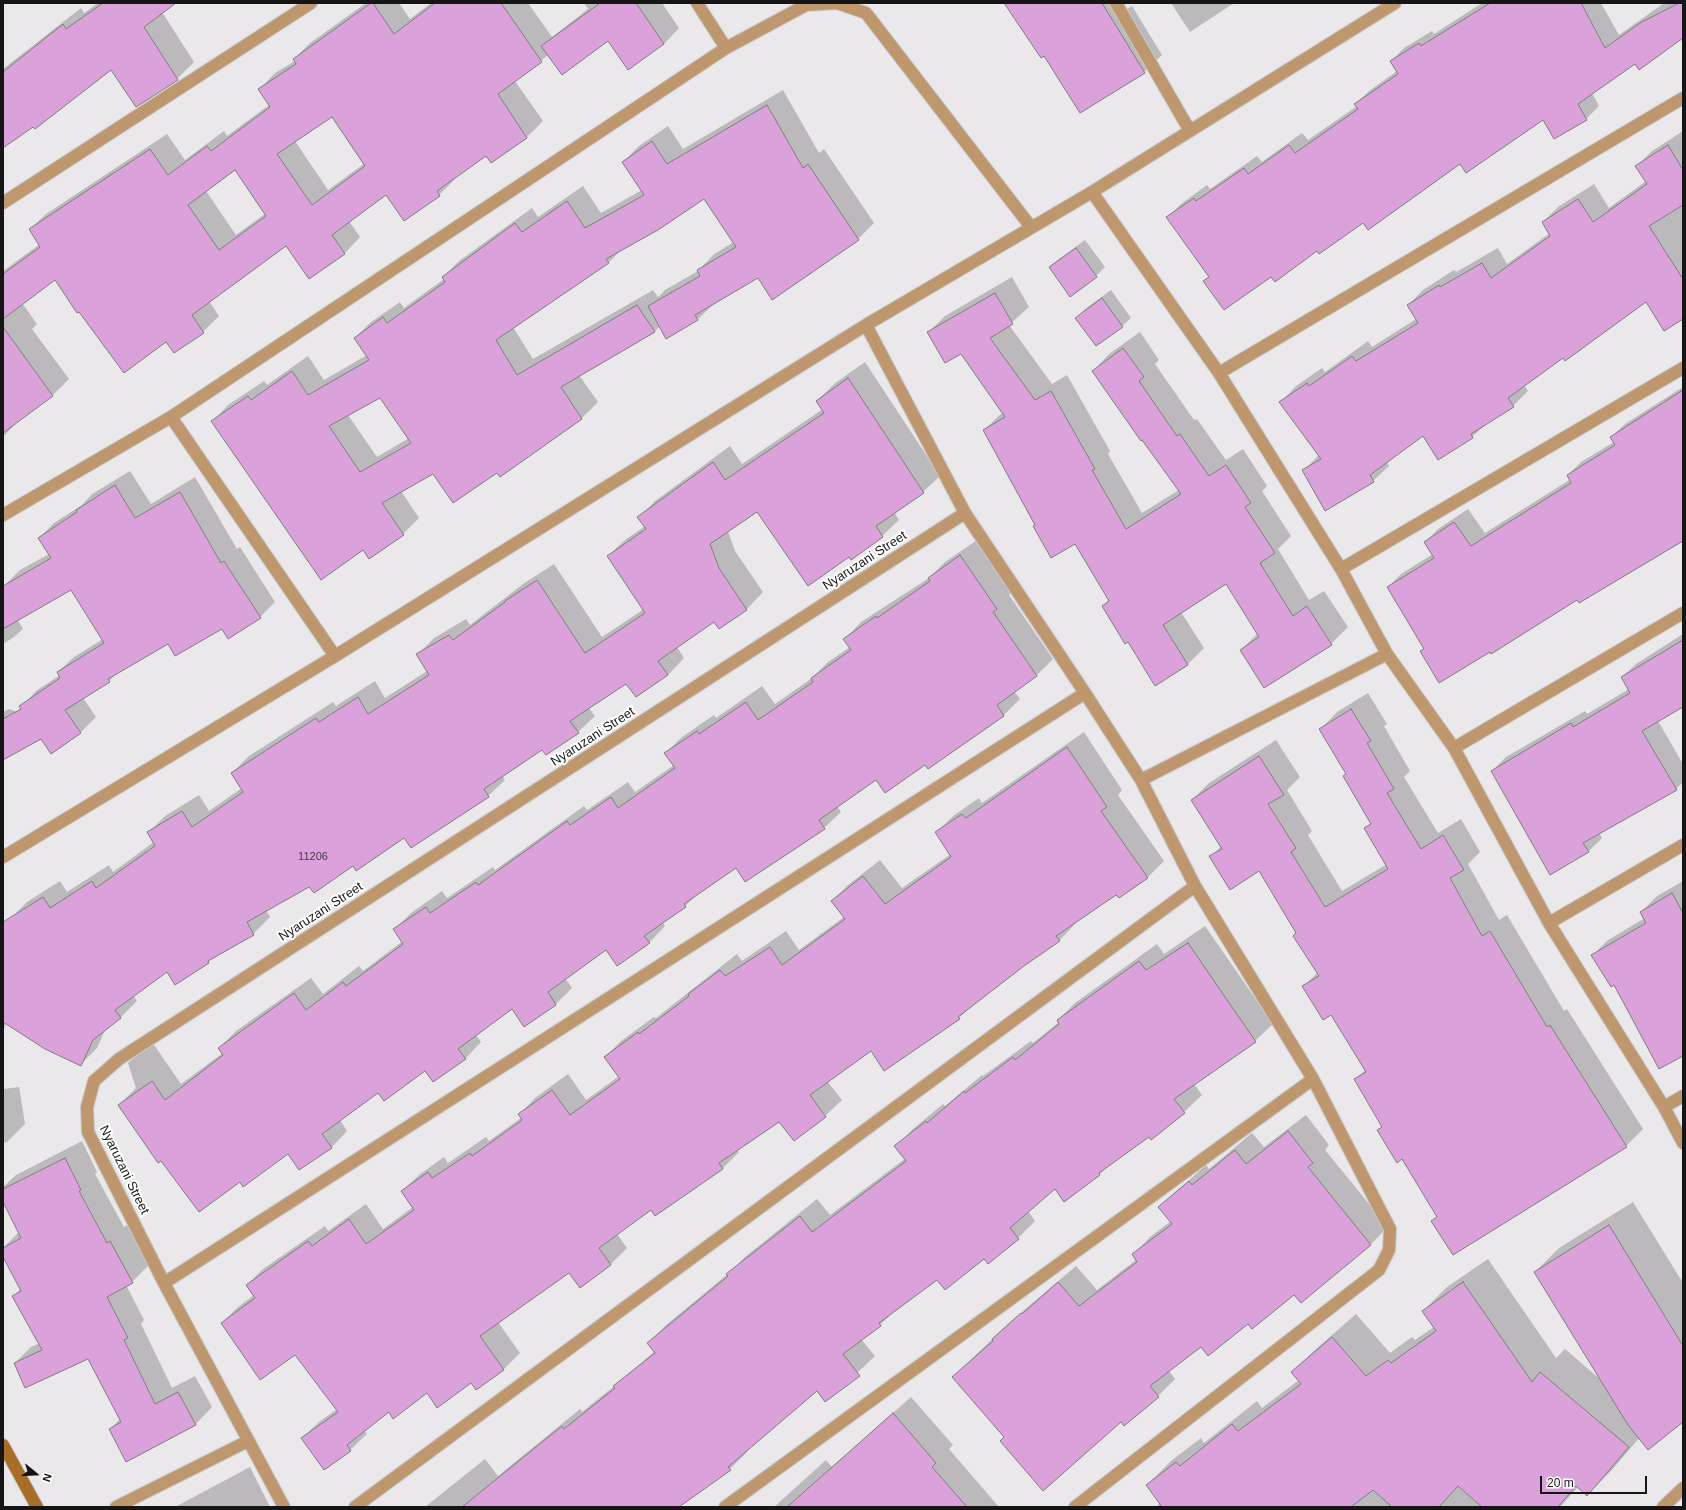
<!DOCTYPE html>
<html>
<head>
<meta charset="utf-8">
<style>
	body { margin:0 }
	#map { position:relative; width:1686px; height:1510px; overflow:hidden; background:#eae8ea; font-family:Helvetica,sans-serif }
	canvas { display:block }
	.frame { position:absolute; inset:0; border:4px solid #161516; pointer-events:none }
	.north { position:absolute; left:16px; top:1454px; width:40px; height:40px; -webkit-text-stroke:3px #fff; paint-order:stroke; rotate:108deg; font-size:11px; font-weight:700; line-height:16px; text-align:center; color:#161516 }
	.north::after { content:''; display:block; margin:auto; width:14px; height:18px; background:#161516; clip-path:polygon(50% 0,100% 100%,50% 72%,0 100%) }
	.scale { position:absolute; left:1540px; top:1476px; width:107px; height:18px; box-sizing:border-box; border:2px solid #161516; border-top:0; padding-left:5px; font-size:12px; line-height:14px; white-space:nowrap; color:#161516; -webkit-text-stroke:3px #fff; paint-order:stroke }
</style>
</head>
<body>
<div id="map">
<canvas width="1686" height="1510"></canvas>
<div class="frame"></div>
<div class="north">N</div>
<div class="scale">20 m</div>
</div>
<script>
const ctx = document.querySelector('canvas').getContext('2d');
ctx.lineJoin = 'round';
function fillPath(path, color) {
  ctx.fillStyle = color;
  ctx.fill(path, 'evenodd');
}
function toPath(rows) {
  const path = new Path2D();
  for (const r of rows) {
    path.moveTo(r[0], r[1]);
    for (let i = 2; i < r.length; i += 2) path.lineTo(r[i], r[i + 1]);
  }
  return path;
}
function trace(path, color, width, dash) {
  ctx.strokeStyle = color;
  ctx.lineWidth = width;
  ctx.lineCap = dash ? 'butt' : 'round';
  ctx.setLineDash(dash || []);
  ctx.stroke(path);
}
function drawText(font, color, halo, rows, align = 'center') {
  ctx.font = font + ' Helvetica,sans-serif';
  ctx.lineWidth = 4;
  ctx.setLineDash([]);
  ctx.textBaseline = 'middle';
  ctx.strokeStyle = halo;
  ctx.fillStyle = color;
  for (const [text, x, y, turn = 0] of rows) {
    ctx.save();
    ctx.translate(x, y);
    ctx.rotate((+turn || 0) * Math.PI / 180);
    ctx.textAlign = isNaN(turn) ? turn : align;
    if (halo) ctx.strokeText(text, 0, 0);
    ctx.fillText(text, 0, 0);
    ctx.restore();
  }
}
fillPath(toPath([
	[98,3,175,3,162,12,194,62,177,79,112,69,3,146,3,69,81,8,84,13],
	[366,3,399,3,410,19,431,3,528,3,552,37,588,9,584,3,662,3,679,28,664,44,609,40,548,55,515,81,543,121,527,137,491,161,486,155,454,177,455,179,439,195,404,220,387,194,349,221,360,237,345,253,309,278,287,244,209,301,219,316,203,332,166,340,56,279,22,303,37,324,32,329,69,379,53,395,19,420,3,437,3,271,40,244,30,229,46,214,167,134,185,160,224,131,227,136,269,105,260,89,275,73,295,61,294,59,310,43],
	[332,116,365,163,328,190,295,141],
	[236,169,266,213,236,235,206,191],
	[1007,3,1119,3,1124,11,1132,6,1162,55,1144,72,1044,55],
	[1171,3,1234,3,1190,32],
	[1482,3,1601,3,1619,35,1664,3,1683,3,1683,37,1635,62,1592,93,1599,106,1586,119,1554,137,1544,119,1460,163,1272,275,1205,281,1209,277,1168,217,1181,204,1207,185,1210,189,1257,156,1262,162,1302,133,1308,140,1357,106,1356,104,1369,91,1397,71,1391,61,1404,48,1432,31,1434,34],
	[783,90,819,153,824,149,874,223,858,239,773,298,758,277,714,304,698,319,667,338,660,326,655,331,579,375,598,402,582,418,500,476,497,471,433,473,401,491,419,518,403,534,370,558,363,548,213,421,228,405,264,381,267,385,308,356,324,380,367,355,355,338,371,322,400,302,404,308,444,279,443,277,459,261,532,208,538,217,583,186,601,213,642,190,623,162,639,146,668,126,683,149],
	[704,198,734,242,714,254,698,271,665,290,658,297,653,290,533,359,513,327,608,263,621,250],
	[381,396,409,438,377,457,348,415],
	[1683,131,1683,317,1646,301,1524,385,1528,391,1513,406,1486,424,1472,437,1424,435,1387,462,1389,466,1373,481,1303,471,1319,455,1281,402,1296,386,1322,368,1325,372,1368,341,1372,347,1416,319,1408,305,1423,290,1454,270,1456,272,1498,248,1507,264,1550,233,1543,222,1558,207,1594,184,1609,208,1646,181,1637,166,1652,151],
	[1085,240,1105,267,1096,276,1050,267,1059,259],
	[1012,277,1029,307,1009,325,1052,384,1067,375,1110,451,1108,454,1142,513,1179,490,1093,371,1109,354,1140,332,1159,360,1155,364,1194,420,1197,419,1226,460,1243,449,1267,486,1262,491,1291,536,1278,549,1309,600,1324,591,1348,627,1331,644,1241,650,1258,633,1227,583,1181,612,1204,648,1187,665,1128,641,1103,606,1110,599,1075,543,1036,524,984,430,1003,412,962,353,929,332,945,316],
	[1111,290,1131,318,1122,326,1077,318,1085,309],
	[865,362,940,476,923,492,894,512,899,520,882,536,849,556,757,510,728,531,735,551,763,592,747,609,720,628,714,620,677,647,684,658,668,675,636,696,627,683,589,708,595,716,578,732,542,748,502,775,505,780,488,796,404,837,266,910,270,917,253,934,214,956,208,962,167,971,133,995,137,1001,120,1018,106,1028,97,1048,81,1064,3,1011,3,966,11,918,27,902,60,881,67,892,109,865,113,872,154,842,148,833,165,816,199,795,209,811,242,788,232,773,249,756,333,702,336,706,375,681,385,698,427,671,418,654,434,638,466,619,470,625,523,584,554,564,602,637,644,609,608,556,625,540,645,526,639,518,655,501,730,446,742,464,823,409,817,401,834,384],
	[1683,387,1683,540,1577,598,1490,650,1421,651,1424,648,1388,587,1401,574,1433,554,1425,542,1438,529,1468,509,1485,533,1571,479,1568,475,1581,462,1614,442,1611,437,1625,424],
	[130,471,151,504,195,477,237,549,240,547,275,602,260,617,169,643,119,671,109,681,83,698,96,717,81,732,51,752,42,738,3,759,3,712,9,709,17,712,36,691,60,675,58,672,74,657,103,639,71,589,5,585,20,570,49,554,39,538,54,523,82,505,92,494],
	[977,540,1012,592,1009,595,1053,659,1037,675,1014,691,1020,699,1004,715,928,767,926,763,876,779,837,806,841,812,824,828,745,881,736,867,700,892,685,906,662,922,665,926,649,943,606,948,565,978,572,988,556,1004,524,1026,512,1008,476,1035,481,1042,465,1059,426,1069,378,1092,340,1120,347,1131,331,1148,288,1153,240,1181,119,1105,136,1088,128,1063,145,1047,152,1042,181,1084,223,1053,219,1048,236,1031,311,978,323,994,359,966,363,971,403,941,395,929,411,913,442,891,447,898,493,867,495,870,584,806,587,810,628,782,635,792,674,765,666,753,682,737,714,715,716,718,762,686,775,704,812,678,828,662,850,647,845,639,861,622,929,578,945,562],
	[5,597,23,629,14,637,3,644,3,599],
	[1683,634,1683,706,1658,721,1683,764,1683,782,1676,789,1599,833,1602,838,1589,851,1492,771,1506,757,1585,711,1587,714,1629,689,1622,677,1636,664],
	[1368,693,1387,724,1384,726,1410,771,1404,777,1438,833,1461,819,1480,852,1468,864,1499,920,1507,915,1564,1011,1567,1009,1643,1129,1626,1146,1433,1221,1438,1216,1355,1080,1365,1070,1332,1014,1304,986,1318,972,1297,933,1260,870,1211,857,1221,846,1192,800,1209,783,1276,740,1300,777,1287,790,1312,831,1308,835,1342,891,1387,864,1366,828,1371,822,1344,776,1347,773,1321,729,1337,712],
	[1084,732,1122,790,1118,795,1164,861,1148,877,1119,897,1116,894,1074,923,1075,924,1059,941,1024,965,976,1002,959,1018,871,1050,827,1081,842,1100,825,1116,780,1120,737,1150,739,1152,723,1168,655,1214,652,1209,617,1234,627,1248,611,1264,580,1287,569,1272,498,1322,520,1353,504,1369,476,1388,472,1381,427,1392,389,1411,364,1430,367,1434,350,1450,302,1438,319,1422,337,1409,295,1354,222,1323,238,1307,254,1295,247,1285,263,1269,325,1226,328,1231,366,1204,383,1229,413,1207,402,1191,419,1175,444,1157,448,1163,486,1137,489,1141,521,1118,519,1115,535,1098,568,1074,586,1100,619,1076,605,1057,621,1041,654,1017,656,1018,737,954,742,961,786,931,799,950,844,917,832,901,848,885,880,860,902,888,951,854,937,832,953,816,979,798,982,803],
	[1683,881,1683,1055,1614,984,1592,956,1608,940,1645,918,1641,912,1657,896],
	[1205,926,1273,1024,1255,1041,1194,1084,1202,1095,1184,1112,1111,1163,1100,1174,1055,1187,1028,1211,1035,1221,1018,1238,984,1257,937,1279,895,1310,880,1325,861,1339,875,1356,857,1373,817,1390,746,1450,747,1452,730,1469,679,1507,425,1507,485,1459,498,1476,580,1409,582,1412,618,1383,655,1351,648,1343,666,1325,729,1273,745,1257,817,1199,830,1215,906,1158,896,1146,913,1129,943,1104,945,1106,982,1075,983,1076,1031,1041,1033,1043,1059,1022,1058,1020,1075,1003,1157,944,1164,954],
	[3,1023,6,1023,3,1033],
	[19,1087,25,1124,7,1142,3,1143,3,1089],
	[1306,1115,1329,1145,1325,1150,1388,1227,1371,1244,1294,1293,1248,1322,1201,1346,1169,1371,1175,1379,1158,1396,1124,1425,1121,1421,1005,1437,953,1377,1010,1322,1076,1266,1097,1290,1137,1259,1133,1255,1150,1237,1171,1221,1159,1207,1206,1165,1209,1169,1252,1133,1264,1147],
	[82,1141,97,1172,95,1174,124,1227,127,1225,149,1265,132,1282,126,1285,144,1320,141,1324,172,1388,195,1376,212,1407,196,1424,126,1460,110,1429,120,1419,89,1357,15,1363,31,1347,40,1343,14,1296,21,1288,3,1255,3,1248,19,1232,3,1199,3,1187,16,1175],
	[1633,1202,1683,1283,1683,1420,1640,1437,1611,1471,1587,1495,1578,1487,1560,1507,1156,1507,1160,1503,1147,1485,1171,1461,1201,1438,1204,1443,1257,1401,1262,1408,1299,1380,1292,1372,1316,1349,1356,1314,1390,1353,1412,1337,1415,1340,1434,1327,1423,1311,1447,1287,1488,1259,1556,1358,1565,1349,1601,1380,1535,1272,1559,1248],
	[911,1397,953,1445,949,1449,999,1507,774,1507,826,1460,832,1467],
	[250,1467,270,1507,175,1507]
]), '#0003');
const building = toPath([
	[103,3,176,3,144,27,178,80,136,107,111,70,35,129,33,127,3,148,3,72,63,24,66,29,103,3],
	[371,3,373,3,394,34,435,3,501,3,542,62,498,94,527,138,491,163,486,156,437,191,440,196,404,221,386,195,332,235,345,254,309,279,286,246,192,315,204,333,174,353,166,342,124,373,79,312,77,313,55,280,3,319,3,274,40,247,29,229,150,149,168,175,207,146,211,151,270,107,258,89,296,64,293,59,371,3],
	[332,117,365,166,312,205,277,154,332,117],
	[235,170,266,216,219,250,188,205,235,170],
	[600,3,636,3,664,44,628,70,608,41,562,75,541,46,600,3],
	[1004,3,1102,3,1145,73,1080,113,1044,56,1041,58,1004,3],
	[1490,3,1581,3,1605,48,1640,23,1679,3,1683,3,1683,38,1639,70,1635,64,1578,104,1587,120,1554,139,1543,120,1466,173,1460,164,1368,230,1363,223,1319,254,1317,251,1275,282,1271,277,1224,310,1203,281,1209,277,1166,217,1194,198,1196,201,1244,168,1248,174,1289,145,1295,153,1358,109,1354,104,1398,74,1390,61,1419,43,1421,46,1490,3],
	[767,105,803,168,808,164,859,240,772,300,758,278,695,315,698,320,666,339,648,306,700,276,697,270,736,247,704,199,658,230,606,259,609,263,496,340,517,375,637,305,655,332,561,387,582,419,500,477,497,473,453,503,433,474,382,503,404,535,369,559,363,550,321,580,211,421,248,396,251,400,292,371,308,395,369,360,354,338,383,317,387,323,445,282,442,277,515,223,522,232,567,201,585,228,644,195,622,162,652,141,667,164,767,105],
	[380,398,411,443,360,472,329,426,380,398],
	[1668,145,1683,170,1683,205,1649,226,1683,279,1683,319,1664,331,1646,302,1565,361,1563,358,1508,398,1514,407,1471,434,1473,438,1438,460,1423,436,1370,475,1374,482,1325,511,1302,470,1321,459,1279,402,1307,383,1309,386,1352,356,1356,361,1418,323,1407,305,1439,285,1440,287,1482,263,1491,278,1550,236,1542,222,1578,199,1593,222,1647,184,1635,166,1668,145],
	[1076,248,1097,277,1070,297,1049,267,1076,248],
	[995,293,1013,324,990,338,1035,400,1051,391,1095,469,1092,470,1126,529,1181,494,1142,440,1141,441,1092,371,1123,348,1144,377,1139,381,1177,436,1180,434,1209,476,1226,465,1251,503,1245,507,1275,553,1260,563,1293,616,1307,606,1332,645,1264,688,1240,650,1259,637,1226,584,1163,625,1188,665,1155,686,1128,642,1125,644,1102,606,1109,601,1075,544,1051,558,1033,526,1035,525,983,430,1005,417,961,354,945,363,927,332,995,293],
	[1102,298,1123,327,1096,346,1075,318,1102,298],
	[3,327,53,396,3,433,3,327],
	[848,378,924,493,876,526,883,537,851,560,849,557,808,586,757,512,710,544,719,568,747,610,719,629,714,622,658,661,668,675,636,697,626,684,570,721,579,733,546,755,542,750,484,789,489,797,411,848,404,838,356,871,353,866,314,893,309,887,247,922,254,935,208,961,209,963,175,985,167,972,115,1010,121,1018,93,1040,81,1066,45,1049,3,1022,3,922,43,897,50,908,92,881,96,888,155,846,147,832,182,811,192,827,243,792,231,773,316,718,319,722,358,697,368,714,429,675,416,654,449,635,453,640,505,602,505,601,537,580,585,653,645,613,607,556,646,529,637,517,713,462,725,480,824,413,816,401,848,378],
	[1683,390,1683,541,1579,603,1577,600,1491,654,1490,652,1439,683,1420,651,1424,649,1387,587,1434,558,1424,542,1454,522,1471,546,1571,483,1567,475,1615,445,1610,437,1683,390],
	[115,485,135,518,180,492,221,563,224,561,261,618,228,639,222,629,175,656,168,644,108,679,110,682,65,710,81,733,51,754,41,739,3,760,3,719,21,709,19,706,60,678,57,672,104,643,71,590,3,629,3,586,51,558,38,538,77,512,76,510,115,485],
	[960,555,997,609,993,612,1037,676,997,705,1004,716,928,769,925,765,885,793,876,780,819,820,825,829,745,882,736,868,684,904,686,907,644,936,650,943,617,966,606,950,548,992,556,1005,524,1027,512,1009,458,1049,466,1059,433,1082,425,1071,384,1101,378,1093,322,1134,332,1148,299,1170,288,1154,243,1187,240,1182,199,1212,161,1161,158,1163,118,1105,152,1081,165,1100,223,1055,218,1048,294,993,306,1010,343,982,346,986,403,944,393,929,426,907,430,913,476,882,478,885,567,821,570,825,611,797,618,808,675,768,664,753,697,731,699,734,746,702,758,720,813,682,811,678,851,650,843,639,876,616,877,618,930,581,928,578,960,555],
	[1683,640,1683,707,1642,731,1677,790,1583,843,1589,852,1550,875,1491,771,1571,723,1573,727,1630,693,1621,677,1683,640],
	[1351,709,1371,741,1367,743,1394,789,1387,793,1421,849,1443,835,1464,870,1450,878,1482,936,1490,931,1547,1027,1550,1025,1627,1147,1453,1255,1431,1221,1437,1217,1402,1159,1397,1163,1377,1130,1382,1127,1354,1079,1366,1072,1331,1015,1323,1020,1302,986,1319,976,1293,936,1296,933,1259,871,1230,890,1209,856,1222,849,1191,800,1259,756,1284,795,1268,804,1296,848,1291,852,1325,907,1388,869,1364,828,1371,824,1343,776,1346,774,1319,729,1351,709],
	[1067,747,1107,807,1101,811,1148,878,1119,898,1116,895,1056,936,1060,941,1024,966,958,1017,960,1019,884,1071,871,1051,810,1095,826,1117,794,1141,779,1122,719,1163,723,1169,655,1216,651,1210,599,1248,611,1265,580,1288,569,1273,480,1336,504,1370,476,1390,471,1383,437,1408,427,1393,393,1419,389,1412,347,1445,351,1451,324,1470,301,1438,338,1412,295,1355,260,1380,221,1323,255,1298,246,1285,308,1241,312,1246,349,1219,366,1244,414,1210,401,1191,428,1172,432,1178,470,1153,472,1156,522,1120,518,1114,552,1090,570,1115,620,1079,604,1057,638,1032,639,1034,689,996,688,994,720,970,725,976,770,947,782,965,845,919,831,901,863,876,885,904,951,857,935,832,962,814,966,818,1067,747],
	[1672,893,1683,913,1683,1056,1659,1069,1614,985,1611,987,1591,955,1646,923,1640,912,1672,893],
	[1188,943,1256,1042,1174,1099,1185,1113,1151,1140,1149,1137,1099,1173,1100,1175,1064,1202,1055,1189,1010,1228,1019,1239,988,1264,984,1259,945,1290,937,1280,879,1323,881,1326,843,1354,860,1376,825,1402,817,1391,728,1467,731,1470,679,1507,462,1507,562,1426,564,1429,615,1388,613,1386,655,1353,647,1343,728,1276,726,1274,800,1216,812,1232,906,1161,894,1146,926,1121,927,1123,964,1091,965,1093,1013,1057,1015,1060,1059,1024,1057,1020,1139,961,1146,970,1188,943],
	[1288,1131,1313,1163,1308,1167,1371,1245,1301,1303,1294,1295,1252,1329,1248,1324,1208,1356,1201,1347,1150,1386,1159,1397,1124,1426,1121,1422,1043,1491,1000,1441,1004,1437,952,1377,993,1341,992,1339,1021,1313,1022,1314,1058,1282,1079,1306,1137,1262,1132,1254,1172,1224,1158,1207,1189,1181,1192,1185,1235,1150,1246,1164,1288,1131],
	[65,1158,81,1190,79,1191,107,1243,110,1241,133,1283,107,1297,128,1338,124,1340,155,1404,178,1392,196,1425,126,1462,109,1429,121,1422,88,1359,25,1388,14,1363,42,1350,12,1296,21,1291,3,1257,3,1248,21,1238,3,1202,3,1189,65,1158],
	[1609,1225,1683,1346,1683,1422,1648,1450,1628,1425,1534,1272,1609,1225],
	[1463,1282,1532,1382,1540,1372,1629,1447,1587,1496,1576,1486,1558,1507,1482,1507,1458,1486,1439,1507,1392,1507,1373,1490,1351,1507,1162,1507,1146,1485,1176,1462,1180,1466,1232,1424,1238,1431,1301,1384,1291,1372,1332,1337,1366,1376,1388,1360,1391,1363,1436,1331,1422,1311,1463,1282],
	[893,1413,936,1463,932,1467,967,1507,787,1507,893,1413]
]);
fillPath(building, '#dba1db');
trace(building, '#7e7c7e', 1);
const street = toPath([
	[697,3,726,48],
	[1116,3,1190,131],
	[1092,192,1219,373,1341,569,1387,654,1454,748,1549,923,1664,1107,1683,1143],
	[3,203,311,3],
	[866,325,965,513,1085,693,1141,780,1195,886,1313,1079,1390,1229,1389,1250,1379,1270,1075,1507],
	[1219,373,1683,98],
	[171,417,335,656],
	[3,515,171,417,726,48,806,5,837,3,866,13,1031,227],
	[1341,569,1683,368],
	[1454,748,1683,613],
	[1141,780,1387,654],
	[3,857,335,656,866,325,1092,192,1395,3],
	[1549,923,1683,845],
	[1664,1107,1683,1096],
	[164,1283,1085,693],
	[116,1507,248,1441],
	[284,1507,164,1283,88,1132,87,1107,94,1081,119,1059,965,513],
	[355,1507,1195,886],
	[725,1507,1313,1079],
	[1663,1507,1683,1488]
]);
const secondary = toPath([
	[3,1445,37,1507]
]);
trace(street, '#c8c6c8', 14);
trace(secondary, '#c8c6c8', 14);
trace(street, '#bf976e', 12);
trace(secondary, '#a86e28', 12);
drawText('11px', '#473847', null, [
	["11206",313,857]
]);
drawText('13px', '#161516', '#fff', [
	["Nyaruzani Street",865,561,-33],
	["Nyaruzani Street",593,737,-33],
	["Nyaruzani Street",321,912,-33],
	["Nyaruzani Street",124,1170,64]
]);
</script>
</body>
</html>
